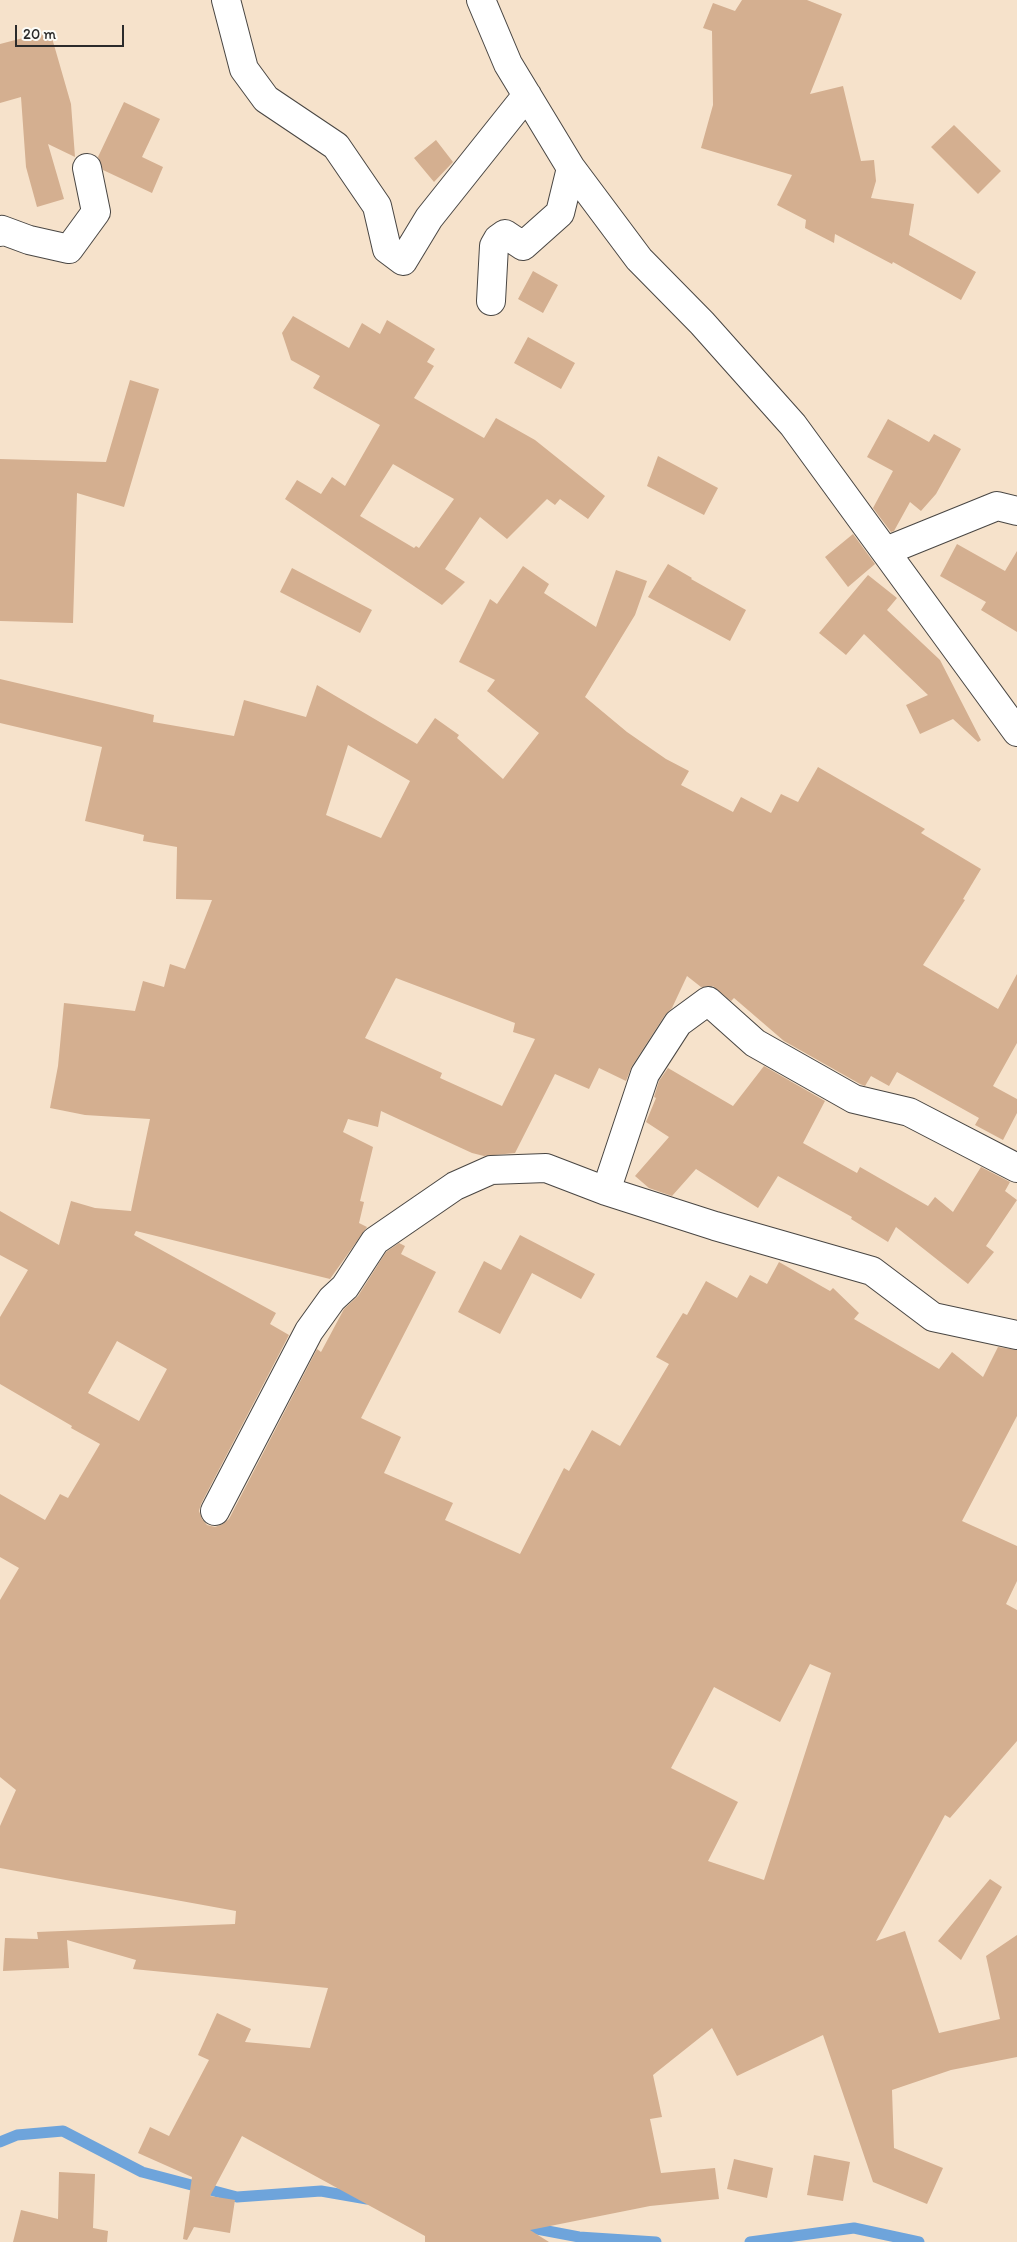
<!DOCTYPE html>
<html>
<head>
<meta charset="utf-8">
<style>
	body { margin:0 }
	#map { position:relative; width:1017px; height:2242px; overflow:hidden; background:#f6e2cb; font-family:Itim,sans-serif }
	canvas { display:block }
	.scale { position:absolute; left:15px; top:25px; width:109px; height:22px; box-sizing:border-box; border:2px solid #2b2b2b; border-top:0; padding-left:6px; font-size:15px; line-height:18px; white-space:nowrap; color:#2b2b2b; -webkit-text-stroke:4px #fdfcf7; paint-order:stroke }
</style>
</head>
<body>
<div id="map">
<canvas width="1017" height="2242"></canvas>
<div class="scale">20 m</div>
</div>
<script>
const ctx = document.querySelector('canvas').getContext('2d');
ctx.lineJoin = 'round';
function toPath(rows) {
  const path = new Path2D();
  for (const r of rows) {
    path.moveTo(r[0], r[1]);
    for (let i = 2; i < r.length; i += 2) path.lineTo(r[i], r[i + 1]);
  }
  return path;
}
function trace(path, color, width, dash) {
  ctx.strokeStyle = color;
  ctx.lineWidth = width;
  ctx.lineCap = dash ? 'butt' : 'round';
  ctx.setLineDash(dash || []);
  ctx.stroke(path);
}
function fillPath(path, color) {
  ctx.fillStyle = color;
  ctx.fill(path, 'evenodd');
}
trace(toPath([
	[0,2142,17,2135,63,2131,142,2172,237,2197,321,2191,367,2199],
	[521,2226,579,2237,656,2242],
	[750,2242,854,2228,919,2242]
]), '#6ea4db', 11);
fillPath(toPath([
	[742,0,807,0,842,14,810,94,843,86,861,161,874,160,876,181,871,198,914,204,909,235,976,272,961,300,893,262,892,264,835,234,834,243,805,228,806,220,777,205,792,175,701,148,713,105,712,31,703,28,713,3,735,11],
	[50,31,71,104,75,157,48,144,64,199,37,207,26,167,21,97,0,103,0,44],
	[124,102,160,119,142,157,163,167,152,193,103,170,98,157],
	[954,125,1001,171,978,194,931,147],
	[436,140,453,162,434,182,414,158],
	[533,271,558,285,543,313,518,299],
	[293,316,349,348,362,323,380,334,387,320,435,349,427,362,434,366,414,398,484,438,496,418,535,440,605,496,588,519,560,499,555,505,547,499,507,539,480,517,445,569,465,582,442,605,285,499,297,480,321,494,332,477,345,486,380,425,313,388,320,376,291,360,282,333],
	[393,464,454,499,419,548,416,546,414,548,360,516],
	[528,337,575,363,561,389,514,363],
	[130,380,159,389,124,507,77,493,73,623,0,621,0,459,106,462],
	[888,419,929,442,934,434,961,449,936,494,921,511,910,502,894,531,891,532,873,508,893,471,867,457],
	[658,456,718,488,704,515,647,486],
	[853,534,875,564,848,587,825,557],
	[957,544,1005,571,1017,551,1017,632,981,610,986,602,940,576],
	[668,564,692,578,691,579,746,610,730,641,648,597],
	[523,566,549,584,544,593,596,627,616,570,647,581,635,615,585,697,627,732,666,759,689,771,681,785,733,812,741,797,771,813,781,794,798,802,818,767,925,829,921,833,981,869,963,899,965,900,923,965,998,1009,1017,974,1017,1043,993,1086,1017,1099,1017,1113,1003,1140,975,1125,979,1118,897,1072,889,1086,871,1076,865,1086,860,1084,784,1041,734,998,731,1001,713,986,701,987,687,976,672,1008,665,1015,632,1066,626,1081,599,1068,589,1089,555,1074,515,1153,484,1156,472,1153,381,1111,378,1127,348,1119,343,1132,373,1147,360,1201,364,1202,359,1223,367,1227,330,1279,136,1231,134,1235,276,1313,270,1324,289,1335,201,1504,199,1511,202,1519,207,1525,215,1527,223,1524,229,1519,317,1349,321,1352,344,1309,358,1296,386,1252,399,1243,405,1246,401,1254,436,1272,361,1418,401,1437,384,1473,453,1503,445,1520,520,1554,564,1468,569,1471,592,1430,620,1446,669,1364,656,1357,683,1313,687,1315,706,1281,737,1298,750,1275,767,1284,779,1262,830,1291,833,1288,859,1313,854,1319,939,1369,952,1352,983,1377,998,1347,1017,1350,1017,1416,962,1521,1017,1546,1017,1581,1006,1604,1017,1610,1017,1741,950,1818,945,1815,876,1941,905,1931,939,2033,1000,2019,986,1956,1017,1935,1017,2057,951,2070,892,2090,894,2148,943,2168,927,2204,873,2182,823,2035,737,2076,712,2028,653,2075,662,2117,650,2119,661,2173,715,2168,719,2199,650,2206,530,2230,549,2242,425,2242,425,2236,242,2136,210,2196,235,2200,230,2233,194,2227,187,2240,183,2239,192,2177,138,2153,150,2127,169,2136,209,2060,198,2055,217,2013,251,2029,245,2042,310,2048,328,1988,133,1969,136,1960,67,1940,69,1968,3,1971,5,1938,38,1939,37,1932,235,1924,236,1911,0,1868,0,1826,16,1790,0,1777,0,1600,19,1568,0,1557,0,1494,45,1520,60,1494,68,1498,100,1444,71,1428,72,1426,0,1384,0,1317,28,1270,0,1255,0,1211,59,1245,71,1201,95,1208,131,1211,150,1119,85,1115,50,1108,58,1066,64,1003,135,1011,143,981,164,987,170,964,185,969,212,900,176,899,177,847,143,841,144,835,85,821,102,747,0,723,0,679,154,715,153,722,234,736,244,700,306,717,317,685,417,744,435,718,459,735,457,738,503,779,539,733,487,691,495,680,459,662,490,599,497,604],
	[348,745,410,781,381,838,326,815],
	[396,978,515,1023,513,1032,535,1039,502,1106,440,1078,442,1073,365,1038],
	[117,1341,167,1369,139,1421,88,1393],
	[810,1664,831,1673,764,1880,708,1861,738,1802,671,1768,714,1687,780,1722],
	[292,568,372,610,360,633,280,592],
	[868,575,897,598,887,610,940,660,981,740,978,742,953,719,920,734,906,705,928,695,864,634,846,655,819,633],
	[764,1066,825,1101,803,1143,857,1173,860,1167,928,1206,935,1197,953,1212,981,1167,1010,1182,1005,1191,1017,1200,986,1246,994,1252,968,1284,896,1227,888,1242,851,1219,852,1217,778,1176,758,1208,696,1169,672,1196,649,1188,635,1176,669,1137,646,1122,656,1098,654,1097,659,1081,668,1068,733,1106],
	[520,1235,595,1274,581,1299,532,1273,500,1334,458,1312,484,1261,501,1270],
	[990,1879,1002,1887,961,1960,938,1941],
	[814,2155,850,2162,843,2201,807,2195],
	[734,2159,773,2168,767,2198,727,2189],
	[59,2172,95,2174,93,2228,108,2231,107,2242,13,2242,21,2210,58,2219]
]), '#d4af90');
const minor = toPath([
	[226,0,244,69,266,99,336,146,377,206,387,249,403,261,429,218,527,95],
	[481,0,508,64,571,168,639,259,702,323,793,425,1017,732],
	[0,232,2,230,29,240,69,249,96,212,87,168],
	[491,301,494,246,498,239,505,234,523,246,560,213,571,168],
	[886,551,997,506,1017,511],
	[606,1191,645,1074,678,1023,708,1001,755,1043,854,1099,909,1112,1017,1168],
	[215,1511,309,1331,332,1299,345,1287,375,1241,455,1186,491,1170,546,1168,606,1191,715,1226,872,1271,933,1317,1017,1335]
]);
trace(minor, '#494643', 30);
trace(minor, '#fff', 28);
</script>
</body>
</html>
